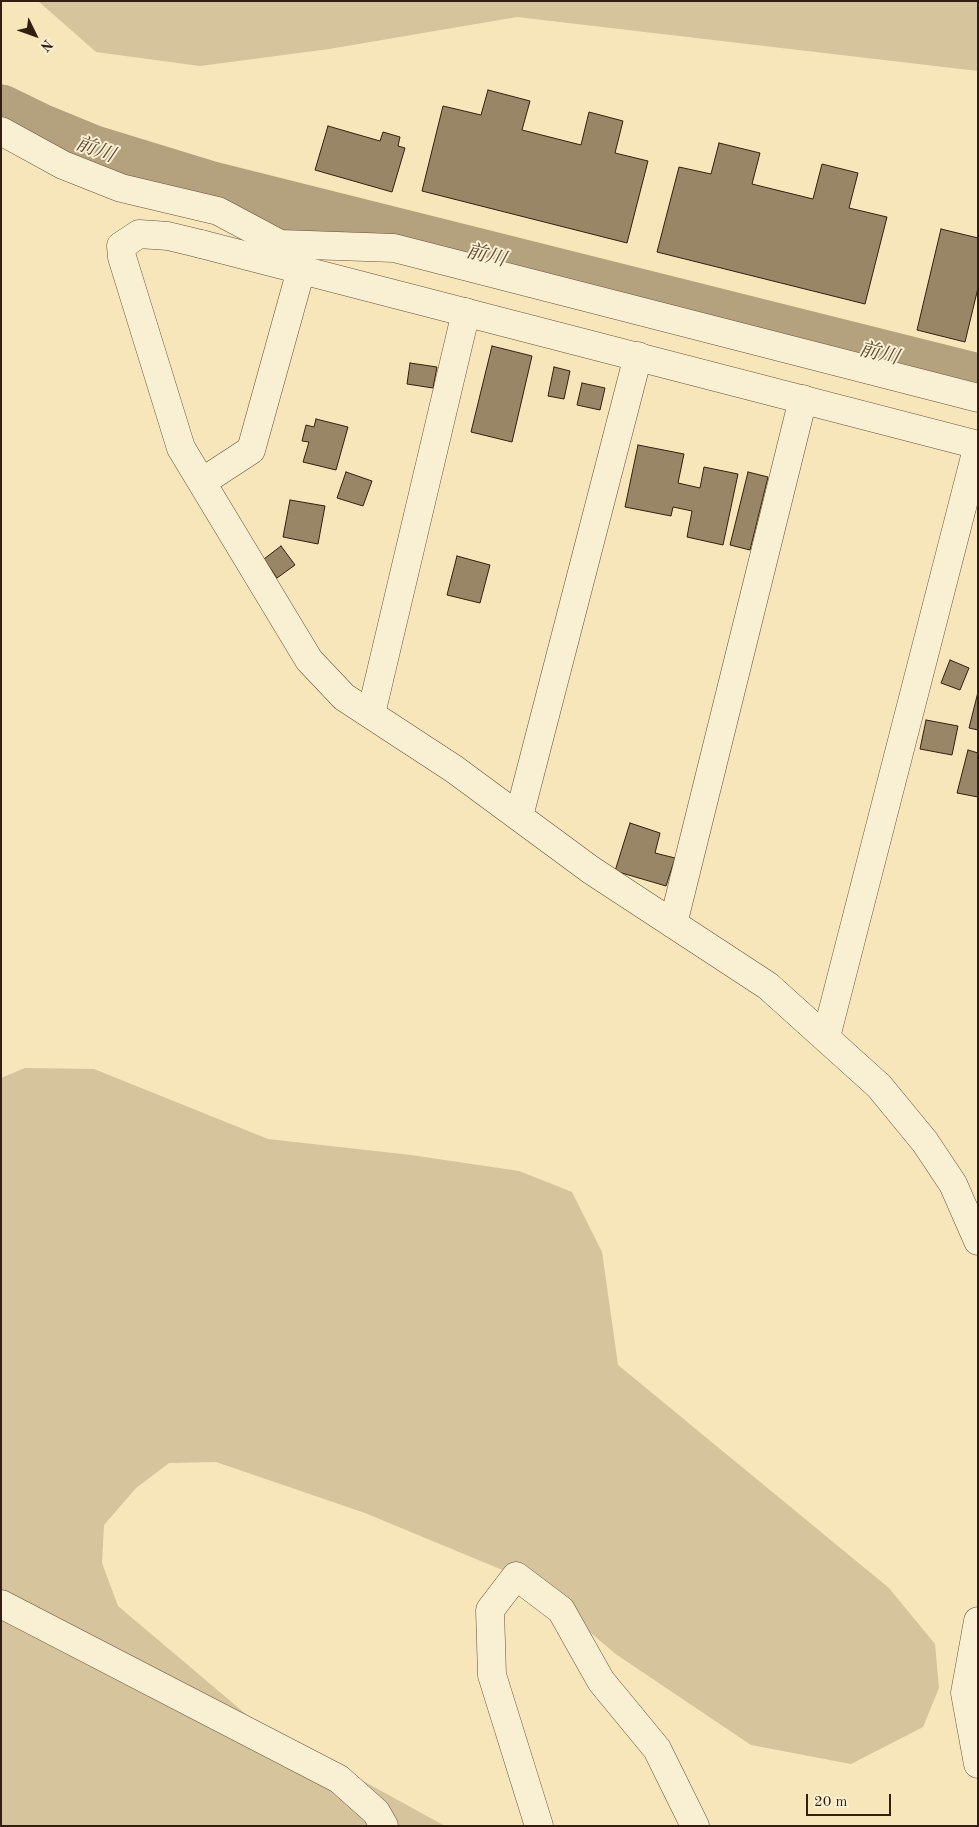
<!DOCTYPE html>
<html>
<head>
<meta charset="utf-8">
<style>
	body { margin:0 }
	#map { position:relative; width:979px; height:1827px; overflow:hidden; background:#f6e6b9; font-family:"Old Standard TT",serif }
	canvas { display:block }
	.frame { position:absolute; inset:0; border:2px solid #331f0f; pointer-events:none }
	.north { position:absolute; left:10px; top:10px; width:50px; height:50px; -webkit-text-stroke:4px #f9efd2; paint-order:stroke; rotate:132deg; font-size:14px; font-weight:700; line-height:20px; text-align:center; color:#331f0f }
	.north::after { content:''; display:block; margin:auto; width:18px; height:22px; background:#331f0f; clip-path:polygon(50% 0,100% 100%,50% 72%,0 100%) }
	.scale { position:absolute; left:806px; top:1794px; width:85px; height:22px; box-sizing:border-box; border:2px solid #331f0f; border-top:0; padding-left:6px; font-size:15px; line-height:18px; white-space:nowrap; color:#331f0f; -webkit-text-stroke:4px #f9efd2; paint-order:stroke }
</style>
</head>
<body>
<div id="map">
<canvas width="979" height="1827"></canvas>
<div class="frame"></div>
<div class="north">N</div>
<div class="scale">20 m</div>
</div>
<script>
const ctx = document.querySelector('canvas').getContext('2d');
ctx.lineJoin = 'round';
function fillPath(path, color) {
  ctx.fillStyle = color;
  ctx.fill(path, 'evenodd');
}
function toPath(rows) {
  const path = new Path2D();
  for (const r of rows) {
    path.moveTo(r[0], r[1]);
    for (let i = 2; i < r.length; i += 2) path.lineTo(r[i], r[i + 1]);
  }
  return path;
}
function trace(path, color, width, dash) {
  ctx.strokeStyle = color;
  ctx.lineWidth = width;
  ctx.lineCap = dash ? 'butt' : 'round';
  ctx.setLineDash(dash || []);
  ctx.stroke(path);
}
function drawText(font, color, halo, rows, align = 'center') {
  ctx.font = font + ' "Old Standard TT","Noto Serif JP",serif';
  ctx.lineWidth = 4;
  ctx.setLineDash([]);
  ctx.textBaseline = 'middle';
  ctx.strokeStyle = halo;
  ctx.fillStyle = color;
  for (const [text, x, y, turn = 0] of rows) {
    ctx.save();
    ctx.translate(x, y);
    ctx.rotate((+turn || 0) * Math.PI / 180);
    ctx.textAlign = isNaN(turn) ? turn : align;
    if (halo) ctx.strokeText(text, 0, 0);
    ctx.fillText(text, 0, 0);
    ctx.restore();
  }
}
fillPath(toPath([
	[38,1,978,1,978,71,517,17,329,49,200,66,96,52],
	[25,1068,94,1069,268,1139,411,1155,519,1171,572,1192,602,1252,618,1365,889,1588,935,1644,939,1688,923,1727,851,1764,751,1745,617,1655,529,1581,365,1513,216,1462,169,1463,136,1488,104,1525,102,1563,118,1606,254,1721,445,1826,1,1826,1,1078]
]), '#d5c49c');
trace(toPath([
	[1,110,38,128,94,151,208,186,978,379]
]), '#b4a27f', 51);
const building = toPath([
	[488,90,530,101,522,130,581,145,589,112,623,121,615,153,648,161,627,243,422,191,443,106,481,115,488,90],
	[328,126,380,141,383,132,400,137,398,146,405,148,392,192,315,170,328,126],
	[719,143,760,153,752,184,813,199,822,164,858,173,849,208,887,217,865,304,657,252,679,167,711,174,719,143],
	[941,229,978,238,978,288,965,342,917,330,941,229],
	[492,346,532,356,512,442,471,432,492,346],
	[410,363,437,367,433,388,407,384,410,363],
	[554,367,570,371,564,399,548,396,554,367],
	[582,383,605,388,600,410,577,405,582,383],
	[316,419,348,427,336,470,303,462,309,442,302,441,306,425,314,427,316,419],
	[638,445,684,454,678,483,700,488,704,467,738,474,723,545,687,537,692,511,673,507,671,516,625,507,638,445],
	[346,472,372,481,363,506,337,498,346,472],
	[748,472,768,477,750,550,730,545,748,472],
	[290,500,325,506,318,544,283,537,290,500],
	[281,546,295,565,277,578,264,559,281,546],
	[457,556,490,565,480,603,447,595,457,556],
	[950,660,969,668,960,690,941,683,950,660],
	[978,692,978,730,969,728,978,692],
	[926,720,958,726,952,755,920,749,926,720],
	[968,750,978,753,978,797,957,793,968,750],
	[630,823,660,833,655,853,675,858,666,886,615,871,630,823]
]);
fillPath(building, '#988667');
trace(building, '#331f0f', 1);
const minor = toPath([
	[1,131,63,165,121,188,218,211,280,244,394,248,978,398],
	[201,244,168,236,139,234,121,246,122,257,181,448,309,660,344,697,454,769,591,870,768,986,879,1086,925,1142,953,1184,978,1241],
	[202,482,251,450,301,270],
	[371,714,466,312],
	[519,816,638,356],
	[673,924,803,399],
	[826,1037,978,445],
	[1,1604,339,1779,376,1812,384,1826],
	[978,1621,965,1693,978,1764],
	[539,1826,492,1675,490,1610,516,1576,561,1610,601,1681,657,1749,695,1826]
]);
const tertiary = toPath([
	[201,244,978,445]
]);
trace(minor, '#64513a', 29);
trace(tertiary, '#64513a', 29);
trace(minor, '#f9efd2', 28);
trace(tertiary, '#f9efd2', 28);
drawText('italic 20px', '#604d36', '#f9efd2', [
	["前川",95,150,20],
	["前川",486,256,14],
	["前川",879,354,14]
]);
</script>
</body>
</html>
